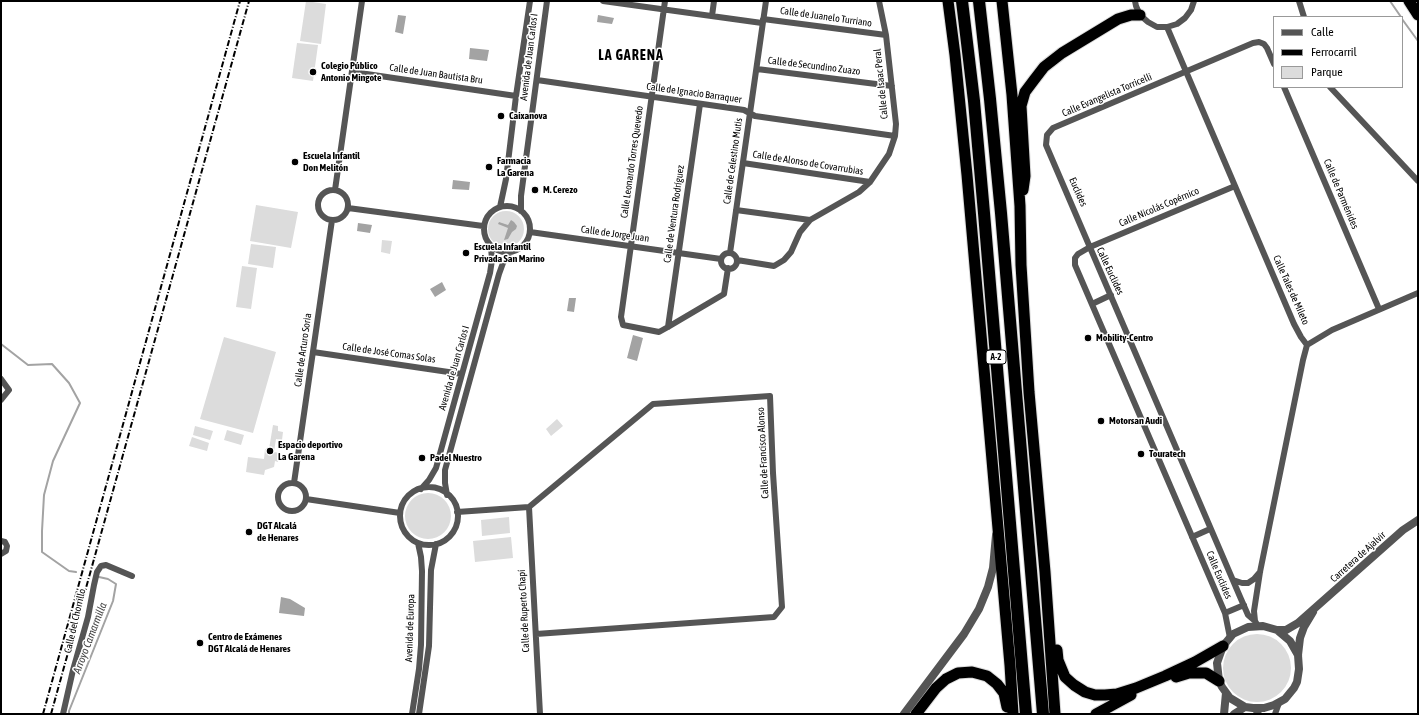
<!DOCTYPE html>
<html>
<head>
<meta charset="utf-8">
<style>
	body { margin:0 }
	#map { position:relative; width:1419px; height:715px; overflow:hidden; background:#fff; font-family:"Asap Condensed",sans-serif }
	canvas { display:block }
	.frame { position:absolute; inset:0; border:2px solid #000; pointer-events:none }
	.legend { position:absolute; left:1273px; top:16px; width:130px; height:72px; box-sizing:border-box; background:#fff; border:1px solid #999; margin:0; padding:5px 7px; list-style:none; font-size:12px; color:#000 }
	.legend li { display:flex; align-items:center; gap:8px; height:20px }
	.legend b { width:20px; border:1px solid #999 }
</style>
</head>
<body>
<div id="map">
<canvas width="1419" height="715"></canvas>
<div class="frame"></div>
<ul class="legend">
<li><b style="height:5px;background:#555"></b>Calle</li>
<li><b style="height:5px;background:#000"></b>Ferrocarril</li>
<li><b style="height:11px;background:#dcdcdc"></b>Parque</li>
</ul>
</div>
<script>
const ctx = document.querySelector('canvas').getContext('2d');
ctx.lineJoin = 'round';
function fillPath(path, color) {
  ctx.fillStyle = color;
  ctx.fill(path, 'evenodd');
}
function toPath(rows) {
  const path = new Path2D();
  for (const r of rows) {
    if (r.length === 3) {
      path.moveTo(r[0] + r[2], r[1]);
      path.arc(r[0], r[1], r[2], 0, 2 * Math.PI);
      continue;
    }
    path.moveTo(r[0], r[1]);
    for (let i = 2; i < r.length; i += 2) path.lineTo(r[i], r[i + 1]);
  }
  return path;
}
function trace(path, color, width, dash) {
  ctx.strokeStyle = color;
  ctx.lineWidth = width;
  ctx.lineCap = dash ? 'butt' : 'round';
  ctx.setLineDash(dash || []);
  ctx.stroke(path);
}
function drawText(font, color, halo, rows, align = 'center') {
  ctx.font = font + ' "Asap Condensed",sans-serif';
  ctx.lineWidth = 3;
  ctx.setLineDash([]);
  ctx.textBaseline = 'middle';
  ctx.strokeStyle = halo;
  ctx.fillStyle = color;
  for (const [text, x, y, turn = 0] of rows) {
    ctx.save();
    ctx.translate(x, y);
    ctx.rotate((+turn || 0) * Math.PI / 180);
    ctx.textAlign = isNaN(turn) ? turn : align;
    if (halo) ctx.strokeText(text, 0, 0);
    ctx.fillText(text, 0, 0);
    ctx.restore();
  }
}
fillPath(toPath([
	[306,1,326,4,321,44,300,41],
	[297,43,318,45,313,81,292,78],
	[256,205,298,212,291,248,250,241],
	[506,229,18],
	[382,240,392,241,390,254,381,252],
	[251,244,276,247,273,268,248,264],
	[242,266,257,268,251,309,236,307],
	[224,337,276,352,253,433,200,419],
	[557,419,563,426,551,436,546,429],
	[273,425,278,426,278,431,283,432,282,440,276,439,274,452,279,453,278,462,275,461,274,467,265,470,264,475,246,472,248,457,264,459,265,449,269,449],
	[195,426,213,431,210,440,193,435],
	[227,430,244,435,241,445,224,440],
	[192,437,209,443,207,451,189,446],
	[428,516,23],
	[509,517,510,533,482,536,481,520],
	[511,537,513,558,475,562,473,541],
	[1257,668,34]
]), '#dcdcdc');
fillPath(toPath([
	[398,15,406,16,403,34,395,32],
	[598,15,614,18,612,24,597,22],
	[470,48,489,50,487,61,469,59],
	[453,180,470,182,469,190,452,189],
	[511,220,514,222,517,226,516,229,512,232,508,239,504,240,508,228,498,224,499,222,508,225],
	[358,223,372,225,370,233,357,231],
	[442,282,446,290,435,297,430,289],
	[569,298,576,298,574,312,567,311],
	[633,335,643,338,637,361,627,358],
	[281,597,290,599,305,608,304,616,279,613]
]), '#a3a3a3');
trace(toPath([
	[1390,1,1401,17],
	[1402,19,1418,41],
	[1,344,28,365,52,364,69,383,80,403,53,461,44,495,42,531,42,552,69,571,76,572],
	[69,714,69,711,113,601,116,584,108,579,99,577]
]), '#a3a3a3', 2);
const trunk = toPath([
	[948,1,955,55,967,175,1010,665,1013,714],
	[1002,1,1012,95,1020,206,1021,265,1029,392,1045,572,1055,714],
	[1409,1,1418,15],
	[1023,190,1025,176,1021,106,1025,92,1034,80,1044,67,1062,53,1118,19,1131,15,1140,15],
	[1057,650,1058,660,1065,677,1074,685,1085,692,1095,695,1105,695,1117,694,1136,688,1165,676,1195,662,1223,646],
	[1176,677,1189,673,1206,673,1219,681],
	[916,714,936,688,946,679,958,673,972,672,987,676,997,684,1004,693,1007,707],
	[1096,714,1131,695]
]);
const motorway = toPath([
	[962,1,974,101,984,213,1026,714],
	[979,1,990,99,1001,213,1043,714]
]);
trace(trunk, '#dbdbdb', 13);
trace(motorway, '#dbdbdb', 14);
trace(toPath([
	[603,1,762,23],
	[665,1,621,317,623,325,659,332,668,327,724,294,728,268],
	[1135,1,1136,6,1140,15,1148,22,1157,27,1167,27,1177,24,1185,18,1191,10,1194,1],
	[1299,1,1304,17],
	[712,16,714,1],
	[763,19,886,35],
	[1167,27,1294,324,1301,337,1307,345,1303,360,1260,572,1254,611,1255,621],
	[757,69,892,86],
	[353,72,516,96],
	[537,80,744,110,755,116,895,136],
	[1284,87,1379,309],
	[1330,87,1418,181],
	[743,163,870,182],
	[335,190,362,1],
	[333,205,15],
	[507,229,23],
	[500,207,506,179,516,96,530,1],
	[348,208,483,226],
	[736,210,810,220],
	[521,211,521,196,547,1],
	[530,232,721,259],
	[730,253,766,1],
	[729,261,8],
	[737,260,774,266,784,260,791,252,800,232,810,220,859,192,870,182,889,154,895,136,896,124,886,35,879,1],
	[1092,304,1111,295],
	[668,327,700,104],
	[1307,345,1332,330,1418,293],
	[313,352,462,374],
	[1,379,9,390,1,400],
	[292,497,14],
	[294,483,332,220],
	[429,516,29],
	[421,489,429,480,436,468,490,273,492,260,491,247],
	[447,495,445,483,445,470,499,274,503,263,510,252],
	[306,499,400,513],
	[529,507,540,714],
	[457,512,529,507,653,404,770,396,773,473,782,607,774,617,536,634],
	[1192,537,1210,529],
	[1,541,5,542,7,546,6,551,1,554],
	[1233,580,1242,583,1248,583,1254,579,1260,572],
	[1225,613,1244,605],
	[1258,626,1255,621,1248,615,1241,599,1046,145,1047,135,1053,128,1253,43,1259,42,1264,44,1267,48,1274,64],
	[1230,638,1225,613,1075,265,1075,258,1078,254,1090,247,1235,186],
	[1253,708,1259,714],
	[63,714,73,670,88,617,94,585,97,572,101,566,106,565,132,576],
	[412,714,419,669,421,645,422,571,421,557,418,543],
	[419,714,429,646,431,570,436,544],
	[1275,714,1279,703]
]), '#555', 6);
trace(toPath([
	[1277,630,1286,630,1298,623,1403,530,1418,520],
	[1298,655,1290,641,1277,630,1263,626,1248,627,1233,634,1223,646,1217,663,1219,681,1222,687,1230,698,1245,707,1253,708,1264,708,1274,705,1285,699,1294,688,1297,682,1299,669,1298,655,1300,638,1304,627,1313,612],
	[904,714,964,634,979,609,988,587,993,568,996,535],
	[1224,714,1226,693],
	[1234,714,1245,707]
]), '#555', 8);
trace(trunk, '#000', 11);
trace(motorway, '#000', 12);
trace(toPath([
	[43,714,240,1],
	[51,714,249,1]
]), '#000', 2, [6, 2, 1, 2]);
for (const [x, y, r, color] of [
	[313,72,4,"#000"],
	[501,116,4,"#000"],
	[295,162,4,"#000"],
	[489,167,4,"#000"],
	[535,190,4,"#000"],
	[466,253,4,"#000"],
	[1088,338,4,"#000"],
	[1101,421,4,"#000"],
	[270,451,4,"#000"],
	[1141,454,4,"#000"],
	[422,458,4,"#000"],
	[249,532,4,"#000"],
	[200,643,4,"#000"]
]) {
  const dot = new Path2D();
  dot.arc(x, y, r, 0, 2 * Math.PI);
  ctx.fillStyle = color;
  ctx.fill(dot);
  trace(dot, '#fff', 1.5);
}
for (const [x, y, w] of [
	[996,357,20]
]) {
  const box = new Path2D();
  box.roundRect(x - w / 2, y - 7, w, 14, 3);
  ctx.fillStyle = '#fff';
  ctx.fill(box);
  trace(box, '#000', 1);
}
drawText('bold 9px', '#000', null, [
	["A-2",996,357]
]);
drawText('10px', '#000', '#fff', [
	["Calle de Juanelo Turriano",826,17,8],
	["Avenida de Juan Carlos I",529,57,-83],
	["Calle de Secundino Zuazo",814,66,7],
	["Calle de Juan Bautista Bru",436,74,8],
	["Calle de Isaac Peral",881,84,-96],
	["Calle de Ignacio Barraquer",694,93,8],
	["Calle Evangelista Torricelli",1107,95,-23],
	["Calle de Celestino Mutis",733,161,-82],
	["Calle Leonardo Torres Quevedo",632,162,-82],
	["Calle de Alonso de Covarrubias",808,163,9],
	["Euclides",1078,192,66],
	["Calle de Parménides",1341,194,67],
	["Calle Nicolás Copérnico",1159,207,-23],
	["Calle de Ventura Rodríguez",674,214,-82],
	["Calle de Jorge Juan",615,234,8],
	["Calle Euclides",1110,271,65],
	["Calle Tales de Mileto",1291,290,66],
	["Calle de Arturo Soria",303,350,-82],
	["Calle de José Comas Solas",389,353,8],
	["Avenida de Juan Carlos I",454,368,-74],
	["Calle de Francisco Alonso",763,453,-93],
	["Carretera de Ajalvir",1358,557,-42],
	["Calle Euclides",1219,575,67],
	["Calle de Ruperto Chapí",524,611,-93],
	["Calle del Chorrillo",75,621,-77],
	["Avenida de Europa",410,628,-88]
]);
drawText('bold 10px', '#000', '#fff', [
	["Colegio Público",321,66],
	["Antonio Mingote",321,78],
	["Caixanova",509,116],
	["Escuela Infantil",303,156],
	["Don Melitón",303,168],
	["Farmacia",497,161],
	["La Garena",497,173],
	["M. Cerezo",543,190],
	["Escuela Infantil",474,247],
	["Privada San Marino",474,259],
	["Mobility-Centro",1096,338],
	["Motorsan Audi",1109,421],
	["Espacio deportivo",278,445],
	["La Garena",278,457],
	["Touratech",1149,454],
	["Padel Nuestro",430,458],
	["DGT Alcalá",257,526],
	["de Henares",257,538],
	["Centro de Exámenes",208,637],
	["DGT Alcalá de Henares",208,649]
], 'left');
drawText('italic 11px', '#444', '#fff', [
	["Arroyo Camarmilla",90,638,-69]
]);
ctx.letterSpacing = '1px';
drawText('bold 14px', '#000', '#fff', [
	["LA GARENA",631,56]
]);
ctx.letterSpacing = '0px';
</script>
</body>
</html>
